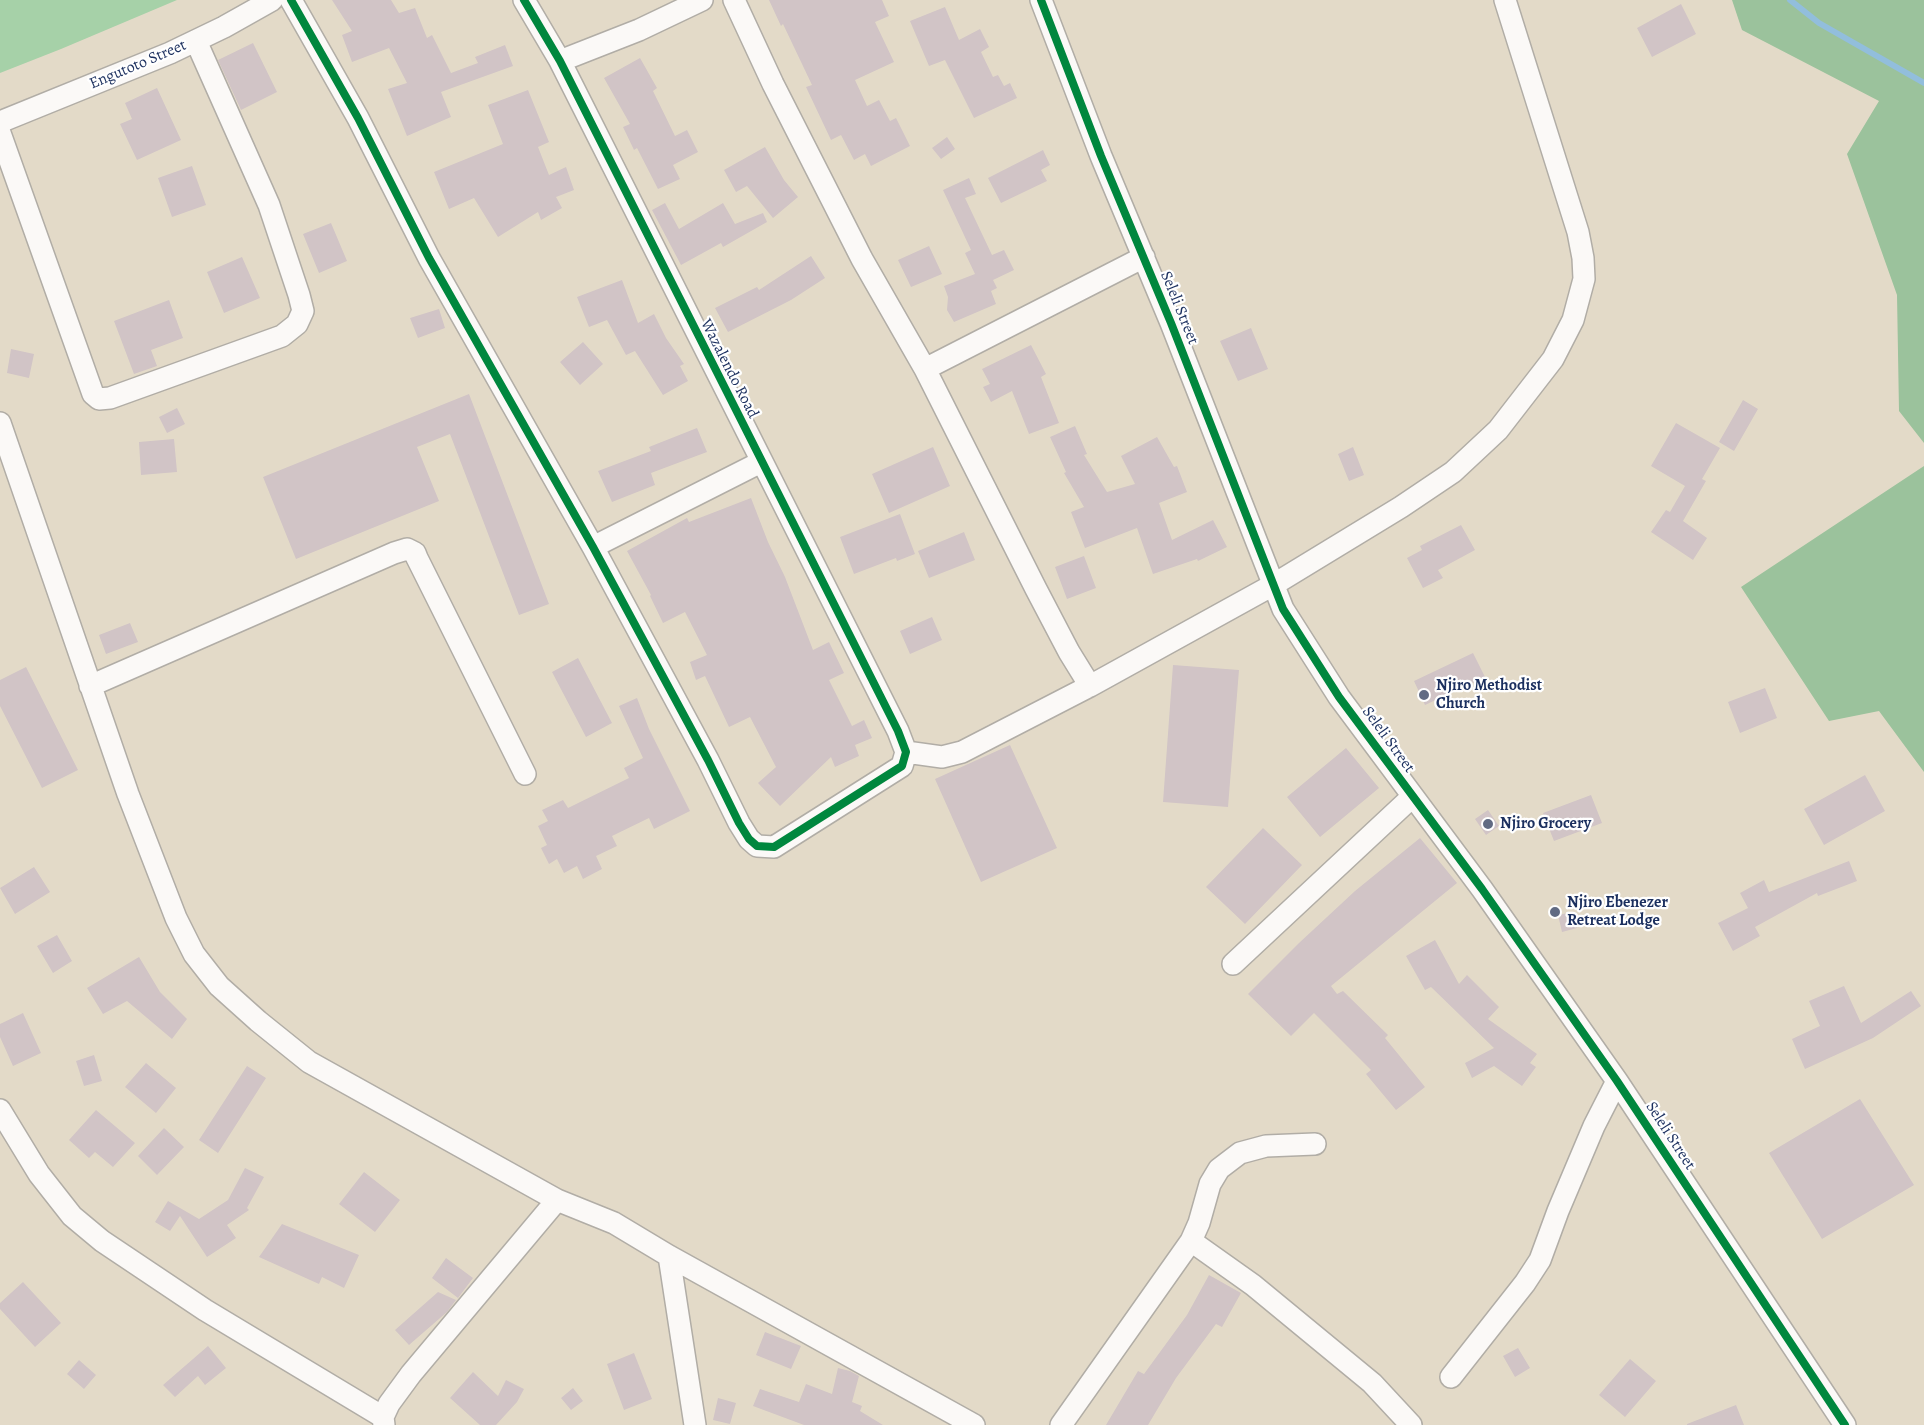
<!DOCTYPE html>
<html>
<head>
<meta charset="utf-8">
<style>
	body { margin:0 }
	canvas { display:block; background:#e3dac8 }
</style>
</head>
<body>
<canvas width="1924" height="1425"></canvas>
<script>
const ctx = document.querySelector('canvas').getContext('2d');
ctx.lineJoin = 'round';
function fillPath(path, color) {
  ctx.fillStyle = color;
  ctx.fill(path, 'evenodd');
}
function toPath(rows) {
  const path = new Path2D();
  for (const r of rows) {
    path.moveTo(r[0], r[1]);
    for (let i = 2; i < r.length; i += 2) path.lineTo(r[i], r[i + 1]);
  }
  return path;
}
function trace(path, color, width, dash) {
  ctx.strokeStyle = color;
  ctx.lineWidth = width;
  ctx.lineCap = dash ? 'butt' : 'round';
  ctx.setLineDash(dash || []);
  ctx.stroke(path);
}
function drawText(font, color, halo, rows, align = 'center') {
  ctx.font = font + ' Alegreya,serif';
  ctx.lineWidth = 4.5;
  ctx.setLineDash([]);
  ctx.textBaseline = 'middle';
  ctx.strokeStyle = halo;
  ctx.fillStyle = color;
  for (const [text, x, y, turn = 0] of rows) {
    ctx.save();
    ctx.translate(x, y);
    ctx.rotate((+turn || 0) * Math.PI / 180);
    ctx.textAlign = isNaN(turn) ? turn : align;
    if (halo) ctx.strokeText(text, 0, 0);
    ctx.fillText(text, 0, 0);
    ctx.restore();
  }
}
fillPath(toPath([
	[0,0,177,0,61,49,0,73]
]), '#a6d1a8');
fillPath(toPath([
	[1732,0,1924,0,1924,443,1899,411,1897,295,1847,154,1879,101,1742,30],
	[1924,466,1924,772,1879,711,1829,721,1741,587]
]), '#9bc29c');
trace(toPath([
	[1790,0,1819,23,1924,83]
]), '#92bedc', 6);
fillPath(toPath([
	[332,0,391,0,399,13,415,8,427,38,432,35,451,73,478,63,475,57,505,45,513,66,441,92,451,117,407,136,388,89,407,83,389,48,352,62,342,35,352,31],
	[769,0,882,0,889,16,875,22,894,62,855,80,867,106,879,100,890,121,896,118,910,146,871,166,865,154,854,160,841,135,831,140,806,87,812,85,783,24,781,26],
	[1681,4,1696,34,1652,57,1637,28],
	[945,7,959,40,980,29,989,47,981,52,993,77,998,75,1004,86,1010,83,1017,98,974,118,945,60,929,66,910,21],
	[253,43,277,92,241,110,218,60],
	[640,58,657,88,653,91,675,136,687,130,698,152,673,165,680,179,658,189,637,148,634,150,623,127,630,124,604,78],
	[157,88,181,140,137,160,120,124,132,119,125,103],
	[528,90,549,142,538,147,549,175,566,167,574,190,556,197,562,208,541,220,538,212,498,237,474,198,449,209,434,172,503,144,488,105],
	[947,137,955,149,941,159,932,148],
	[765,147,784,180,798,197,773,218,747,186,736,192,724,170],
	[1043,150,1050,165,1041,170,1047,181,1001,203,988,178],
	[192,166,206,205,172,217,158,178],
	[969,178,976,194,965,198,992,255,1004,250,1014,270,993,280,997,288,991,291,996,304,954,322,947,310,948,297,944,286,975,274,965,253,971,250,943,190],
	[665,203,679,229,723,203,735,224,763,213,767,222,723,247,721,243,681,265,652,210],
	[331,223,347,261,319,273,303,234],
	[929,246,942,274,911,287,898,260],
	[811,256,825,278,791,300,728,332,715,308,757,287,759,290],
	[242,257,260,298,224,313,207,272],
	[622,280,638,323,654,314,666,338,684,364,680,366,688,381,663,395,635,351,626,355,607,320,589,327,577,297],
	[169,300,183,338,151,350,157,366,134,374,114,321],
	[439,309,445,328,418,338,410,318],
	[1251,328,1268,369,1238,381,1220,341],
	[583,342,603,364,580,385,560,362],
	[1031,345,1046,374,1041,377,1059,423,1029,434,1012,391,991,402,983,387,990,384,982,369],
	[11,349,34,354,29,378,7,373],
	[469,394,549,604,519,615,450,434,417,447,439,501,296,559,263,477],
	[1743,400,1758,409,1734,451,1719,442],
	[177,408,185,424,167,433,159,417],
	[1676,423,1720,448,1702,479,1706,481,1683,521,1707,538,1693,560,1651,532,1666,510,1670,512,1685,486,1651,466],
	[1075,426,1087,454,1084,455,1107,492,1135,484,1121,456,1157,437,1174,467,1177,466,1187,492,1159,503,1172,540,1213,520,1227,547,1198,561,1197,559,1153,574,1137,528,1085,548,1071,512,1084,507,1064,473,1066,472,1050,437],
	[697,428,707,452,651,473,655,485,612,502,598,471,651,451,649,447],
	[174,439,177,472,141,475,139,442],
	[933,447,950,486,889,513,872,474],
	[1353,447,1364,475,1349,481,1338,454],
	[751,498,768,542,785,577,813,650,829,642,844,673,829,680,852,726,864,720,872,738,855,745,859,756,835,767,831,757,780,806,758,783,776,767,750,717,729,727,705,676,696,680,690,662,707,655,685,612,663,623,650,596,651,595,627,551,687,518,689,522],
	[900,514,915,554,897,561,896,558,854,574,840,537],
	[1461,525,1475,550,1438,570,1443,578,1423,588,1407,558,1422,550,1420,546],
	[964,532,975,560,929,578,918,551],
	[1084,556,1096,588,1067,599,1055,567],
	[932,617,942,640,910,654,900,631],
	[130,623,138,642,106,654,99,635],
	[1473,653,1485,677,1425,705,1414,681],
	[578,658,612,723,586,737,552,672],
	[1173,665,1239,670,1228,807,1163,802],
	[26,667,78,770,42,788,0,706,0,680],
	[1765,688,1777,718,1740,733,1728,702],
	[637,698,649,729,690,811,654,829,649,818,612,836,617,846,596,856,602,869,583,879,577,866,564,873,557,859,549,864,541,848,547,845,538,826,548,821,542,810,563,800,568,808,629,778,624,768,643,758,619,706],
	[1010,745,1057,848,981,882,935,779],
	[1346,748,1379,788,1320,837,1287,797],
	[1865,775,1885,811,1824,845,1804,809],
	[1591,795,1602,823,1554,841,1543,813],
	[1488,810,1499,826,1486,835,1475,819],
	[1263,828,1302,865,1245,924,1206,887],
	[1420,838,1457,883,1331,986,1337,994,1343,991,1388,1035,1385,1038,1425,1087,1396,1110,1366,1074,1371,1070,1314,1013,1291,1036,1248,994,1299,943,1355,891],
	[1849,861,1857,881,1818,896,1817,893,1755,927,1760,936,1733,951,1718,923,1748,908,1740,893,1764,880,1769,892],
	[34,867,50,892,15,914,0,888],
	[1573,912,1577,928,1562,932,1558,915],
	[57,935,72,961,53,973,37,946],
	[1435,940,1459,984,1467,975,1499,1007,1488,1019,1537,1054,1530,1063,1536,1067,1522,1086,1494,1066,1472,1078,1465,1063,1494,1048,1431,987,1425,990,1406,956],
	[139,957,160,992,187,1019,172,1039,127,1001,103,1014,87,988],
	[1844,986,1861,1023,1911,991,1921,1006,1873,1038,1805,1069,1792,1039,1820,1026,1809,1001],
	[23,1013,41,1053,13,1066,0,1037,0,1024],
	[94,1055,102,1081,84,1086,76,1061],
	[146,1063,176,1088,156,1113,125,1087],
	[247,1066,266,1078,218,1153,199,1140],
	[1860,1099,1914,1185,1822,1239,1769,1153],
	[96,1110,135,1143,113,1167,95,1152,89,1158,69,1140],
	[164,1128,184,1147,157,1175,138,1156],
	[245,1168,264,1177,247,1208,249,1210,227,1225,236,1238,207,1257,180,1216,170,1231,155,1222,168,1201,199,1219,228,1200],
	[364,1172,400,1200,375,1232,339,1204],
	[282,1224,359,1255,344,1288,322,1277,319,1284,259,1257],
	[446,1258,473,1278,458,1298,432,1278],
	[1209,1275,1241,1293,1222,1327,1216,1324,1176,1378,1148,1425,1106,1425,1138,1371,1144,1374,1187,1315],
	[23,1282,61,1323,35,1347,0,1309,0,1303],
	[438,1292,456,1300,447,1312,409,1345,395,1330],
	[765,1332,801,1346,791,1369,756,1355],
	[208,1346,226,1368,205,1385,198,1376,175,1397,163,1385],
	[1518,1348,1530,1368,1515,1377,1503,1356],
	[634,1353,652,1399,624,1410,607,1364],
	[1630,1359,1656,1381,1625,1417,1599,1395],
	[79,1360,96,1375,84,1389,67,1374],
	[838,1368,850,1371,859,1376,852,1402,862,1406,860,1411,883,1425,804,1425,753,1406,760,1389,799,1402,806,1384,832,1394],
	[473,1372,498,1396,506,1380,524,1389,517,1402,496,1425,480,1425,450,1398],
	[573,1388,583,1401,571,1410,561,1398],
	[718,1398,736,1403,730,1424,713,1420],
	[1736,1405,1744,1425,1687,1425,1687,1424]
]), '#d1c4c6');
const minor = toPath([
	[291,0,358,118,429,258,593,547,708,760,739,823,749,839,757,846,774,847,902,766,906,752,898,731,560,61,524,0],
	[734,0,773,84,862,259,925,369,1036,589,1069,652,1090,686],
	[1041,0,1101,156,1171,323,1283,609,1339,697,1482,889,1617,1081,1845,1425],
	[560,61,639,30,702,0],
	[0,122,170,53,224,27,272,0],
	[0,133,93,394,99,399,110,398,282,336,297,324,303,311,299,295,269,205,196,41],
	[925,369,1144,257],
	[0,423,128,794,176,918,194,954,219,986,258,1021,309,1062,557,1200,614,1223,669,1256,974,1425],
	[593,547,761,462],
	[90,686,394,553,407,549,415,553,417,558,525,774],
	[906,752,942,757,962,752,1090,686,1273,585,1401,507,1453,472,1498,430,1553,359,1573,320,1584,279,1583,258,1578,232,1505,0],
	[1233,964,1412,797],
	[0,1110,39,1174,72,1216,102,1241,205,1310,383,1417],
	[1191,1241,1253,1285,1372,1383,1411,1425],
	[669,1256,695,1425],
	[1451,1377,1525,1283,1540,1260,1558,1211,1594,1126,1617,1081],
	[384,1425,383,1417,389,1404,411,1374,557,1200],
	[1061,1425,1191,1241,1199,1223,1210,1184,1219,1169,1240,1153,1266,1146,1315,1144]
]);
trace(minor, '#b1ada6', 24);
trace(minor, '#fbf9f7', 21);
trace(toPath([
	[291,0,358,118,429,258,593,547,708,760,739,823,749,839,757,846,774,847,902,766,906,752,898,731,560,61,524,0],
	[1041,0,1101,156,1171,323,1283,609,1339,697,1482,889,1617,1081,1845,1425]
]), '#00873e', 8);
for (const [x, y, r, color] of [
	[1424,695,6,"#616b83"],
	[1488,824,6,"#616b83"],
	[1555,912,6,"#616b83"]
]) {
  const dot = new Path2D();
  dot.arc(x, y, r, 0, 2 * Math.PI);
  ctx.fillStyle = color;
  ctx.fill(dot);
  trace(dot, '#fff', 2);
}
drawText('16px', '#1b2f5e', '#fff', [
	["Engutoto Street",138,65,-23],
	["Seleli Street",1179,308,68],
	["Wazalendo Road",729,369,63],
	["Seleli Street",1388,740,54],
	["Seleli Street",1670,1136,57]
]);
drawText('bold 16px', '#1b2f5e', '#fff', [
	["Njiro Methodist",1436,686],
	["Church",1436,704],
	["Njiro Grocery",1500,824],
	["Njiro Ebenezer",1567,903],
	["Retreat Lodge",1567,921]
], 'left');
</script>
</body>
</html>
